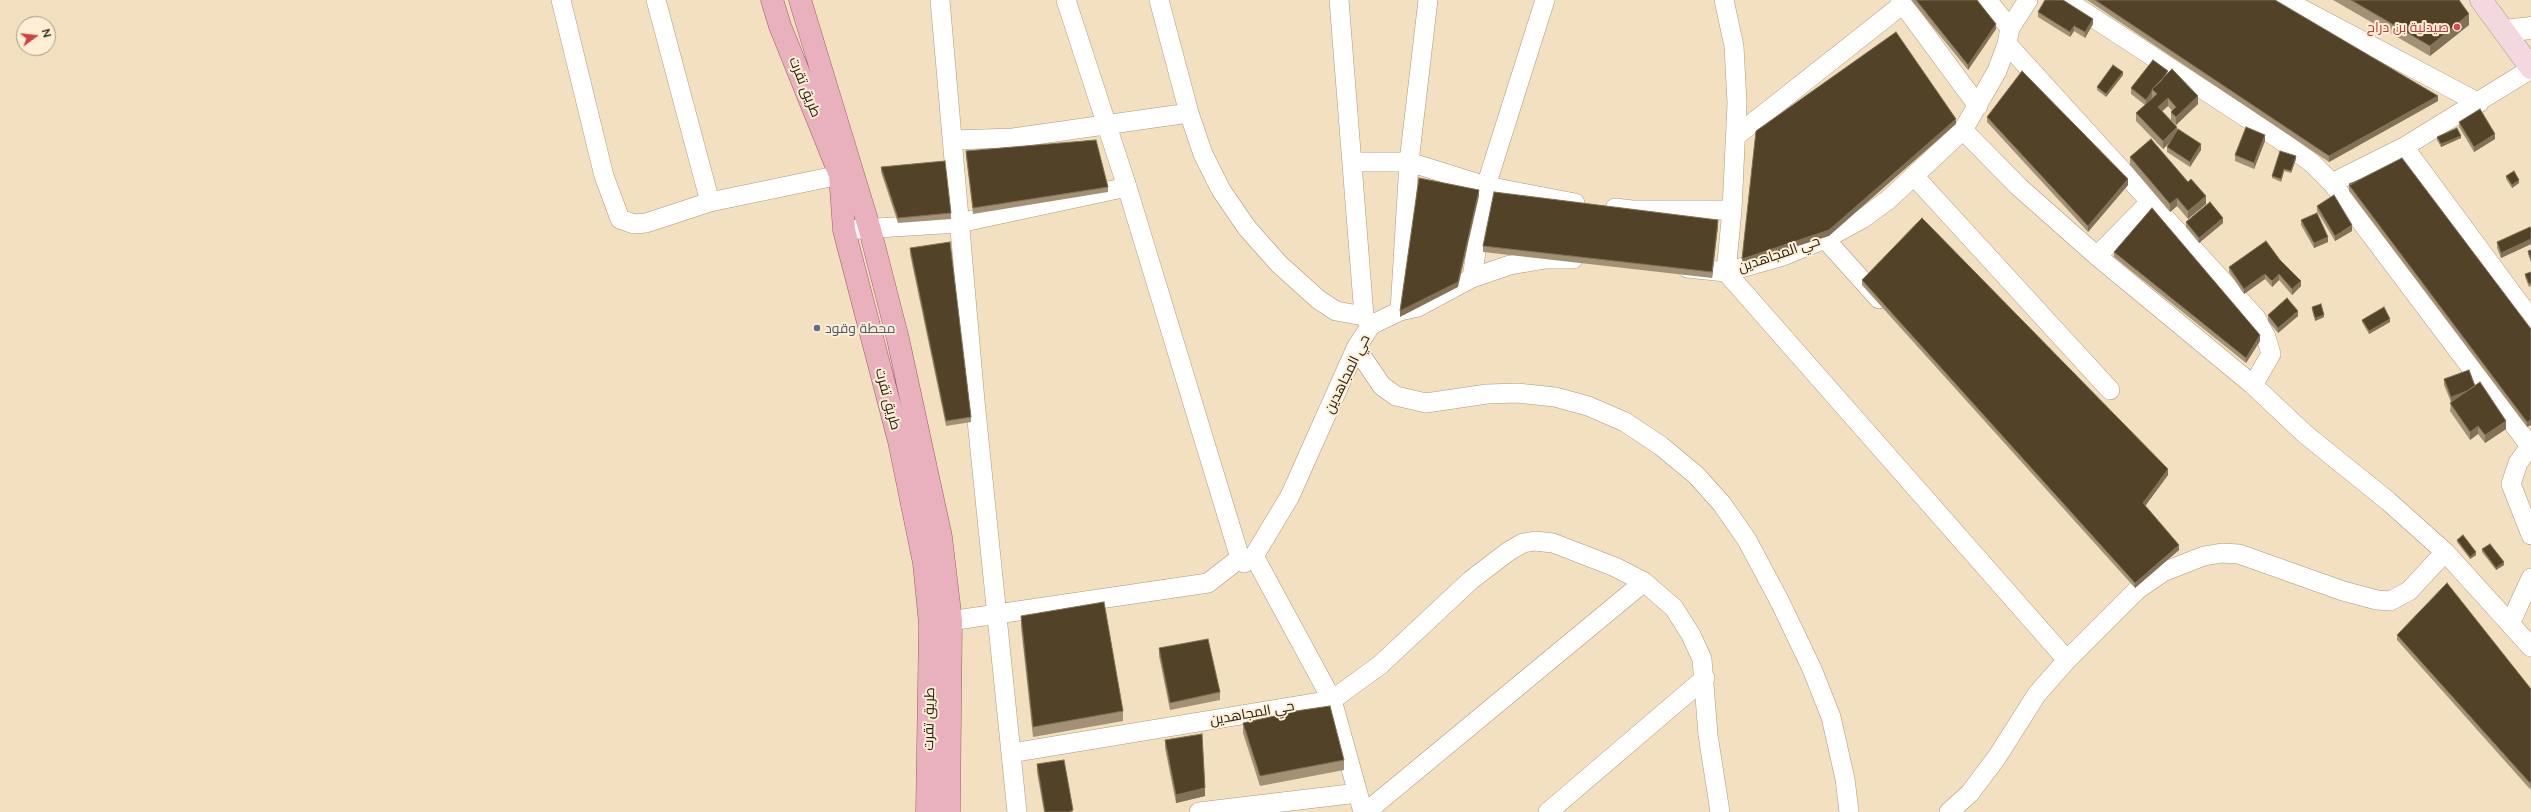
<!DOCTYPE html>
<html>
<head>
<meta charset="utf-8">
<style>
	body { margin:0 }
	#map { position:relative; width:2531px; height:812px; overflow:hidden; background:#f3e0c1; font-family:Lato,sans-serif }
	canvas { display:block }
	.north { position:absolute; left:16px; top:16px; width:40px; height:40px; box-sizing:border-box; background:#fdeed5; border:1px solid #a59a86; border-radius:50%; rotate:75deg; font-size:11px; font-weight:700; line-height:16px; text-align:center; color:#221b10 }
	.north::after { content:''; display:block; margin:auto; width:14px; height:18px; background:#d14142; clip-path:polygon(50% 0,100% 100%,50% 72%,0 100%) }
</style>
</head>
<body>
<div id="map">
<canvas width="2531" height="812"></canvas>
<div class="north">N</div>
</div>
<script>
const ctx = document.querySelector('canvas').getContext('2d');
ctx.lineJoin = 'round';
function toPath(rows) {
  const path = new Path2D();
  for (const r of rows) {
    path.moveTo(r[0], r[1]);
    for (let i = 2; i < r.length; i += 2) path.lineTo(r[i], r[i + 1]);
  }
  return path;
}
function trace(path, color, width, dash) {
  ctx.strokeStyle = color;
  ctx.lineWidth = width;
  ctx.lineCap = dash ? 'butt' : 'round';
  ctx.setLineDash(dash || []);
  ctx.stroke(path);
}
function fillPath(path, color) {
  ctx.fillStyle = color;
  ctx.fill(path, 'evenodd');
}
function drawText(font, color, halo, rows, align = 'center') {
  ctx.font = font + ' Lato,Cairo,sans-serif';
  ctx.lineWidth = 4;
  ctx.setLineDash([]);
  ctx.textBaseline = 'middle';
  ctx.strokeStyle = halo;
  ctx.fillStyle = color;
  for (const [text, x, y, turn = 0] of rows) {
    ctx.save();
    ctx.translate(x, y);
    ctx.rotate((+turn || 0) * Math.PI / 180);
    ctx.textAlign = isNaN(turn) ? turn : align;
    if (halo) ctx.strokeText(text, 0, 0);
    ctx.fillText(text, 0, 0);
    ctx.restore();
  }
}
const minor = toPath([
	[561,0,604,176,620,219,634,224,646,223,710,202],
	[656,0,710,202,840,175],
	[940,0,975,401,1017,812],
	[1066,0,1127,187,1240,558,1244,563,1254,556,1290,496,1356,348,1371,325,1400,311,1418,307,1472,278,1510,265,1546,259,1573,259],
	[1159,0,1189,113,1203,154,1221,190,1247,228,1279,264,1319,300,1336,311,1364,316],
	[1339,0,1364,316,1371,325],
	[1724,0,1734,46,1737,103,1732,210,1726,272,2067,660],
	[1900,0,1978,106],
	[1987,0,2010,28],
	[2066,0,2279,139,2312,163,2332,183,2530,446],
	[2285,0,2479,103],
	[2007,44,2256,318,2266,337,2271,354,2253,385],
	[1963,130,2019,187,2097,256,2253,385,2305,434,2388,501,2445,552,2531,647],
	[1736,136,1903,4],
	[953,140,1013,138,1189,113],
	[2404,147,2531,319],
	[1352,162,1409,162,1486,186,1575,203],
	[1915,177,2110,390],
	[2332,183,2404,147,2531,69],
	[1615,208,1632,210,1732,210],
	[844,230,959,223,1127,187],
	[1825,239,1879,299],
	[2097,256,2151,201],
	[1687,268,1726,272,1783,256,1825,239,1862,219,1888,200,1963,130,1997,71,2007,44,2010,28,2028,0],
	[1472,278,1486,186,1545,0],
	[1400,311,1409,162,1428,0],
	[1356,348,1382,386,1396,396,1426,403,1487,394,1517,393,1555,397,1588,406,1625,422,1661,446,1696,475,1722,504,1747,540,1780,602,1812,669,1831,717,1845,779,1849,812],
	[2531,445,2518,463,2511,484,2531,535],
	[1254,556,1332,700,1363,812],
	[936,623,1208,583,1240,558],
	[2510,624,2531,578],
	[1011,753,1332,700,1380,665,1471,580,1509,551,1523,543,1535,541,1553,543,1615,567,1644,582,1674,608,1691,635,1702,659,1708,735,1720,812],
	[1199,812,1358,793],
	[1366,812,1644,582],
	[1548,812,1705,678],
	[1949,812,1970,793,1997,757,2037,694,2067,660,2137,590,2163,572,2204,556,2222,553,2239,554,2343,591,2377,600,2390,601,2409,591,2445,552]
]);
const tertiary = toPath([
	[2505,31,2531,28]
]);
const secondary = toPath([
	[2481,0,2531,68]
]);
const primary = toPath([
	[772,0,780,26,840,175,844,230,899,441,924,563,930,624,927,812],
	[800,0,870,230,898,339,941,537,951,621,949,812]
]);
trace(minor, '#ab997c', 20);
trace(tertiary, '#ab997c', 23);
trace(secondary, '#ab997c', 23);
trace(primary, '#9a5b65', 23);
trace(minor, '#fff', 19);
trace(tertiary, '#fff', 22);
trace(secondary, '#f4d8df', 22);
trace(primary, '#e9b1be', 22);
fillPath(toPath([
	[1911,0,1977,0,1996,29,1968,70],
	[2087,0,2275,0,2438,101,2329,162],
	[2333,0,2459,0,2469,25,2430,56],
	[2038,12,2093,24,2085,38,2074,31,2070,37,2038,17],
	[2168,74,2198,104,2176,125,2171,120,2171,112,2172,111,2168,106,2162,111,2177,130,2201,150,2190,167,2167,152,2167,147,2170,142,2163,149,2136,121,2136,113,2145,105,2131,94,2131,88],
	[2123,75,2106,97,2097,90,2097,87],
	[1987,117,2128,185,2088,232,1987,122],
	[2459,122,2495,139,2474,152,2459,127],
	[2437,137,2461,138,2441,147,2437,140],
	[2265,141,2254,169,2235,161,2235,155],
	[966,151,1108,187,1108,192,973,214,966,156],
	[2130,157,2206,204,2188,219,2177,206,2170,212,2130,165],
	[2296,159,2291,173,2284,171,2281,182,2272,178,2272,176],
	[881,167,951,213,951,219,898,223,881,172],
	[2506,176,2519,183,2512,188,2506,179],
	[2349,184,2531,329,2531,425,2527,427,2349,191],
	[2317,206,2352,231,2335,241,2317,211],
	[2301,220,2328,242,2314,248,2301,225],
	[2186,222,2223,223,2199,243,2186,227],
	[1718,226,1712,278,1483,252,1483,246],
	[2531,228,2531,244,2501,258,2497,248,2497,242],
	[910,248,971,417,971,422,946,426,910,254],
	[2531,250,2531,262,2528,254,2528,251],
	[2114,252,2260,341,2246,363,2114,257],
	[2280,260,2301,286,2292,295,2279,280,2272,287,2265,279,2244,294,2229,272,2229,267],
	[2531,272,2531,286,2529,287,2525,277,2525,274],
	[1862,280,2168,475,2145,506,2179,550,2135,588,1862,285],
	[2312,307,2324,317,2315,321,2312,310],
	[2268,315,2298,316,2278,333,2268,321],
	[2362,320,2390,322,2369,334,2362,322],
	[2444,379,2475,386,2506,429,2485,443,2478,434,2470,440,2450,411,2451,402,2444,385],
	[2457,540,2476,555,2470,559,2457,542],
	[2482,549,2504,565,2496,570,2482,552],
	[1021,616,1123,711,1123,721,1033,737,1021,627],
	[2397,635,2531,689,2531,789,2529,788,2397,640],
	[1159,648,1220,692,1220,700,1170,710,1159,656],
	[1243,723,1344,760,1344,770,1260,786,1243,733],
	[1165,740,1205,796,1176,803,1165,748],
	[1037,764,1073,812,1044,812,1037,772]
]), '#a29174');
fillPath(toPath([
	[2469,14,2469,25,2430,56,2430,46],
	[2093,19,2093,24,2085,38,2085,32],
	[1996,24,1996,29,1968,70,1968,65],
	[2074,26,2074,31,2070,37,2070,32],
	[2123,72,2123,75,2106,97,2106,94],
	[2152,91,2152,97,2146,105,2146,100],
	[2198,96,2198,104,2176,125,2176,117],
	[2438,96,2438,101,2329,162,2329,156],
	[2168,98,2168,106,2158,115,2158,107],
	[1956,119,1956,124,1829,236,1742,264,1742,259],
	[2177,127,2177,135,2163,149,2163,141],
	[2495,134,2495,139,2474,152,2474,147],
	[2265,135,2265,141,2254,169,2254,163],
	[2461,136,2461,138,2441,147,2441,144],
	[2201,144,2201,150,2190,167,2190,162],
	[2296,156,2296,159,2291,173,2291,171],
	[2284,169,2284,171,2281,182,2281,179],
	[2128,179,2128,185,2088,232,2088,226],
	[2519,180,2519,183,2512,188,2512,185],
	[1479,190,1479,196,1458,287,1400,317,1400,311],
	[2206,196,2206,204,2188,219,2188,211],
	[2177,198,2177,206,2170,212,2170,204],
	[2223,218,2223,223,2199,243,2199,238],
	[1718,220,1718,226,1712,278,1712,272],
	[2352,225,2352,231,2335,241,2335,236],
	[2328,237,2328,242,2314,248,2314,243],
	[2531,239,2531,244,2501,258,2501,253],
	[2265,274,2265,279,2244,294,2244,289],
	[2279,274,2279,280,2272,287,2272,281],
	[2301,281,2301,286,2292,295,2292,289],
	[2298,311,2298,316,2278,333,2278,328],
	[2324,315,2324,317,2315,321,2315,318],
	[2390,319,2390,322,2369,334,2369,331],
	[2260,335,2260,341,2246,363,2246,358],
	[2476,388,2451,403,2451,397],
	[2531,420,2531,425,2527,427,2527,422],
	[2506,421,2506,429,2485,443,2485,435],
	[2478,426,2478,434,2470,440,2470,432],
	[2168,469,2168,475,2143,509,2143,503],
	[2179,545,2179,550,2135,588,2135,583],
	[2476,552,2476,555,2470,559,2470,557],
	[2504,562,2504,565,2496,570,2496,568],
	[1205,788,1205,796,1176,803,1176,795]
]), '#827156');
const building = toPath([
	[1916,0,1977,0,1996,24,1968,65,1916,0],
	[2045,0,2063,0,2093,19,2085,32,2074,26,2070,32,2038,12,2045,0],
	[2095,0,2275,0,2438,96,2329,156,2095,0],
	[2351,0,2459,0,2469,14,2430,46,2351,0],
	[1896,32,1956,119,1829,230,1742,259,1756,131,1896,32],
	[2153,60,2168,71,2161,81,2152,89,2152,91,2146,100,2131,88,2153,60],
	[2113,65,2123,72,2106,94,2097,87,2113,65],
	[2172,69,2198,96,2176,117,2171,112,2176,107,2168,98,2158,107,2177,127,2163,141,2136,113,2157,94,2152,89,2172,69],
	[2022,71,2128,179,2088,226,1987,117,2022,71],
	[2480,109,2495,134,2474,147,2459,122,2480,109],
	[2246,127,2265,135,2254,163,2235,155,2246,127],
	[2457,128,2461,136,2441,144,2437,137,2457,128],
	[2178,129,2201,144,2190,162,2167,147,2178,129],
	[2151,139,2188,182,2191,179,2206,196,2188,211,2177,198,2170,204,2130,157,2151,139],
	[1096,140,1108,187,973,208,966,151,1096,140],
	[2280,151,2296,156,2291,171,2284,169,2281,179,2272,176,2280,151],
	[2402,158,2531,329,2531,420,2527,422,2349,185,2402,158],
	[945,161,951,213,898,218,881,167,945,161],
	[2514,171,2519,180,2512,185,2506,176,2514,171],
	[1419,178,1479,190,1458,282,1400,311,1419,178],
	[2359,180,2350,185,2349,184,2359,180],
	[1494,192,1718,220,1712,272,1483,246,1494,192],
	[2334,195,2352,225,2335,236,2317,206,2334,195],
	[2210,202,2223,218,2199,238,2186,222,2210,202],
	[2152,208,2260,335,2246,358,2114,252,2152,208],
	[2317,213,2328,237,2314,243,2301,220,2317,213],
	[1922,218,2168,469,2143,503,2179,545,2135,583,1862,280,1922,218],
	[2530,227,2531,228,2531,239,2501,253,2497,242,2530,227],
	[2266,241,2280,260,2301,281,2292,289,2279,274,2272,281,2265,274,2244,289,2229,267,2266,241],
	[950,242,971,417,946,421,910,248,950,242],
	[2531,250,2531,260,2528,251,2531,250],
	[2531,272,2531,283,2529,284,2525,274,2531,272],
	[2287,298,2298,311,2278,328,2268,315,2287,298],
	[2321,304,2324,315,2315,318,2312,307,2321,304],
	[2384,307,2390,319,2369,331,2362,320,2384,307],
	[2469,370,2475,386,2467,391,2451,397,2444,379,2469,370],
	[2480,382,2506,421,2485,435,2478,426,2470,432,2450,403,2480,382],
	[2463,535,2476,552,2470,557,2457,540,2463,535],
	[2490,544,2504,562,2496,568,2482,549,2490,544],
	[2447,583,2531,689,2531,783,2529,782,2397,635,2447,583],
	[1104,602,1123,711,1033,727,1021,616,1104,602],
	[1208,639,1220,692,1170,703,1159,648,1208,639],
	[1330,706,1344,760,1260,776,1243,723,1296,711,1330,706],
	[1202,734,1205,788,1176,795,1165,740,1202,734],
	[1064,760,1073,810,1069,812,1045,812,1037,764,1064,760]
]);
fillPath(building, '#524228');
trace(building, '#827156', 1);
for (const [x, y, r, color] of [
	[2457,27,4,"#e0444e"],
	[817,328,4,"#5c6f8a"]
]) {
  const dot = new Path2D();
  dot.arc(x, y, r, 0, 2 * Math.PI);
  ctx.fillStyle = color;
  ctx.fill(dot);
  trace(dot, '#fdeed5', 1.5);
}
drawText('14px', '#be3a42', '#fdeed5', [
	["صيدلية بن دراح",2449,27]
], 'right');
drawText('14px', '#221b10', '#fdeed5', [
	["طريق تقرت",805,87,68],
	["حي المجاهدين",1779,254,-19],
	["حي المجاهدين",1347,374,-64],
	["طريق تقرت",888,399,75],
	["حي المجاهدين",1252,713,-10],
	["طريق تقرت",929,719,-89]
]);
drawText('14px', '#4e5e75', '#fdeed5', [
	["محطة وقود",825,328]
], 'left');
</script>
</body>
</html>
